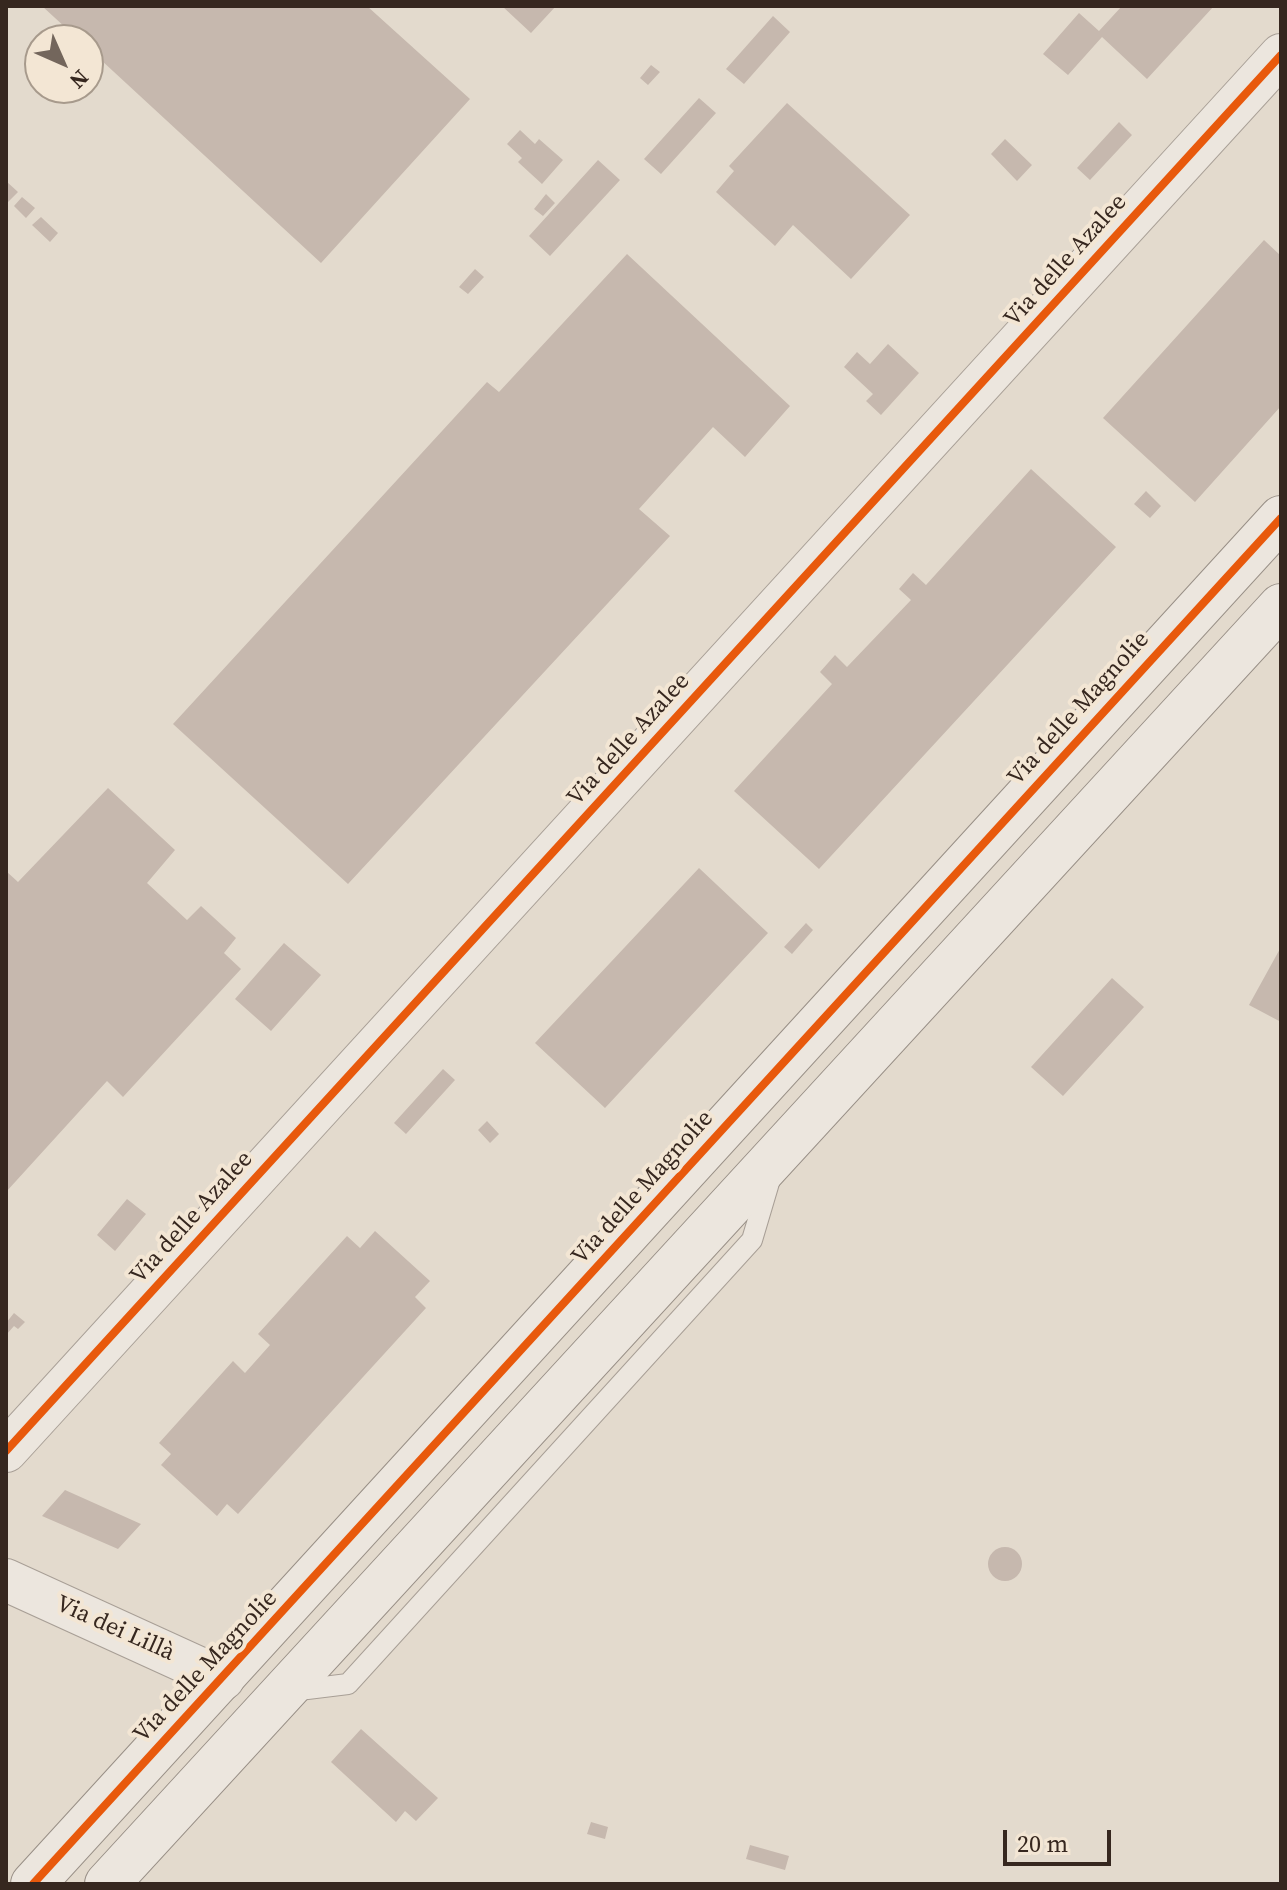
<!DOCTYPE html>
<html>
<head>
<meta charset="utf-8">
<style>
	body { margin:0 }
	#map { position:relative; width:1287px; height:1890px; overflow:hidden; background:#e3dacd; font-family:"Source Serif 4",serif }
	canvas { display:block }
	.frame { position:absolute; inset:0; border:8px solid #36271f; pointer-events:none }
	.north { position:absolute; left:24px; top:24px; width:80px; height:80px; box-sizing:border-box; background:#f3e6d4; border:2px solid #a79a8c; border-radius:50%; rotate:135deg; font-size:22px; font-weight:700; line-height:32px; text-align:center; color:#36271f }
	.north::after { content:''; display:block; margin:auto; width:28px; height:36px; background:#73665c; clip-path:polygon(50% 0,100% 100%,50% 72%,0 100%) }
	.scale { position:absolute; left:1003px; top:1830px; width:108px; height:36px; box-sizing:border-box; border:4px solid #36271f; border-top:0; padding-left:10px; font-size:24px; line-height:28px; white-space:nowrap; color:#36271f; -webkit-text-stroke:6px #f3e6d4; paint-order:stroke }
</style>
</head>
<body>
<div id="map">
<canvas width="1287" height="1890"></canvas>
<div class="frame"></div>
<div class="north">N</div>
<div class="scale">20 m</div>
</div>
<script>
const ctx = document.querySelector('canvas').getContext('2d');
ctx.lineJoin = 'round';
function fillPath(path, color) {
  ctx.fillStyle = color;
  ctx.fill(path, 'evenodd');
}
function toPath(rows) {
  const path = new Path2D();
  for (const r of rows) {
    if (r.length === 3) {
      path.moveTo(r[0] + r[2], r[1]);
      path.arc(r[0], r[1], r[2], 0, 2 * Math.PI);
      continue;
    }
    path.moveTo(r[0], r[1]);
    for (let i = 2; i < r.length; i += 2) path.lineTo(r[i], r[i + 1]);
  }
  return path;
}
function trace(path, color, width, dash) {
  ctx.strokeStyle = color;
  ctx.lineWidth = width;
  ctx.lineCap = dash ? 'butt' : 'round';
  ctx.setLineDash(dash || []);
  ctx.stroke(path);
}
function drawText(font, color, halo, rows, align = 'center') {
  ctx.font = font + ' "Source Serif 4",serif';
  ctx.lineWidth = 8;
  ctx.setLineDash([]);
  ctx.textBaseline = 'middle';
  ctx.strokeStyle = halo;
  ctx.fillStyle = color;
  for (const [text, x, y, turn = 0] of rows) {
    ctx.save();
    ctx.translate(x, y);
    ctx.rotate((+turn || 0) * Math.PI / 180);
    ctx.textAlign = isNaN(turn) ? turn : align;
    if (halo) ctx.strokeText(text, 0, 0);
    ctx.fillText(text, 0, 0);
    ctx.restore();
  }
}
fillPath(toPath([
	[42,6,367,6,470,99,321,263,88,48,88,40,79,40],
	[502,6,556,6,531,33],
	[1122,6,1214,6,1147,79,1102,37,1068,75,1043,54,1079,13,1099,31],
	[773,16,790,32,744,84,726,69],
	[651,65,660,72,648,85,640,78],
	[699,98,716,113,661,174,644,159],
	[787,103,910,215,851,279,793,225,775,246,716,192,734,171,729,166],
	[1119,122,1132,135,1090,180,1077,168],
	[520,130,535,144,539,139,563,160,542,184,518,162,522,158,507,144],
	[1005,139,1032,165,1017,181,991,154],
	[598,160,620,180,550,256,529,236],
	[6,181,18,192,8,202,6,200],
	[546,194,555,203,543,216,534,209],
	[22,197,35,208,26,218,14,206],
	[41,217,58,233,50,242,32,225],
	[1264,240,1281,256,1281,406,1195,502,1103,418],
	[627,254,790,406,745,457,713,427,639,509,670,536,348,884,173,724,487,382,499,392],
	[475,269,484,277,468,294,459,287],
	[888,344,919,373,881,415,866,401,873,394,844,367,857,352,870,364],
	[1031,469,1116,547,819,869,734,791,832,684,820,672,835,655,847,667,911,600,899,589,913,573,926,585],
	[1146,491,1161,506,1150,518,1134,504],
	[108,788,175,850,147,883,187,920,201,906,236,938,224,953,241,969,123,1097,107,1081,6,1192,6,871,18,882],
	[699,868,768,933,605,1108,535,1043],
	[806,923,813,930,792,954,784,947],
	[284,943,321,975,271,1031,235,999],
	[1281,947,1281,1022,1249,1005],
	[1112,978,1144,1007,1063,1096,1031,1067],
	[443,1069,455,1080,406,1134,394,1123],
	[487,1121,499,1134,490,1143,478,1130],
	[127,1199,146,1214,115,1251,97,1235],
	[375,1231,430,1281,415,1297,426,1308,238,1514,227,1504,217,1516,161,1465,171,1454,159,1443,233,1361,245,1373,270,1345,258,1334,347,1236,360,1248],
	[14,1313,25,1322,18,1329,14,1326,6,1335,6,1323],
	[65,1490,141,1524,118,1549,42,1516],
	[1005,1564,17],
	[361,1729,438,1798,416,1821,405,1811,396,1822,331,1762],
	[591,1822,608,1827,605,1839,587,1834],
	[750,1845,789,1856,785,1870,746,1859]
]), '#c6b8ae');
const lane = toPath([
	[291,1691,348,1684,752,1240,771,1176]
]);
const street = toPath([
	[6,1451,1281,55],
	[6,1580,223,1679]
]);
const secondary = toPath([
	[33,1884,1281,518],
	[107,1884,1281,606]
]);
trace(lane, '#a89f96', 22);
trace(street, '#a89f96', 44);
trace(secondary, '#988f86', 46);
trace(lane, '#ece6de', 20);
trace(street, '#ece6de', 42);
trace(secondary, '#ece6de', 44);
trace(toPath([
	[6,1451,1281,55],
	[33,1884,1281,518]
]), '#e8590c', 8);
drawText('24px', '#36271f', '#f3e6d4', [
	["Via delle Azalee",1066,261,-48],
	["Via delle Magnolie",1079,709,-48],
	["Via delle Azalee",629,740,-48],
	["Via delle Magnolie",643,1188,-48],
	["Via delle Azalee",192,1218,-48],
	["Via dei Lillà",115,1629,24],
	["Via delle Magnolie",206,1667,-47]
]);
</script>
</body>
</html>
